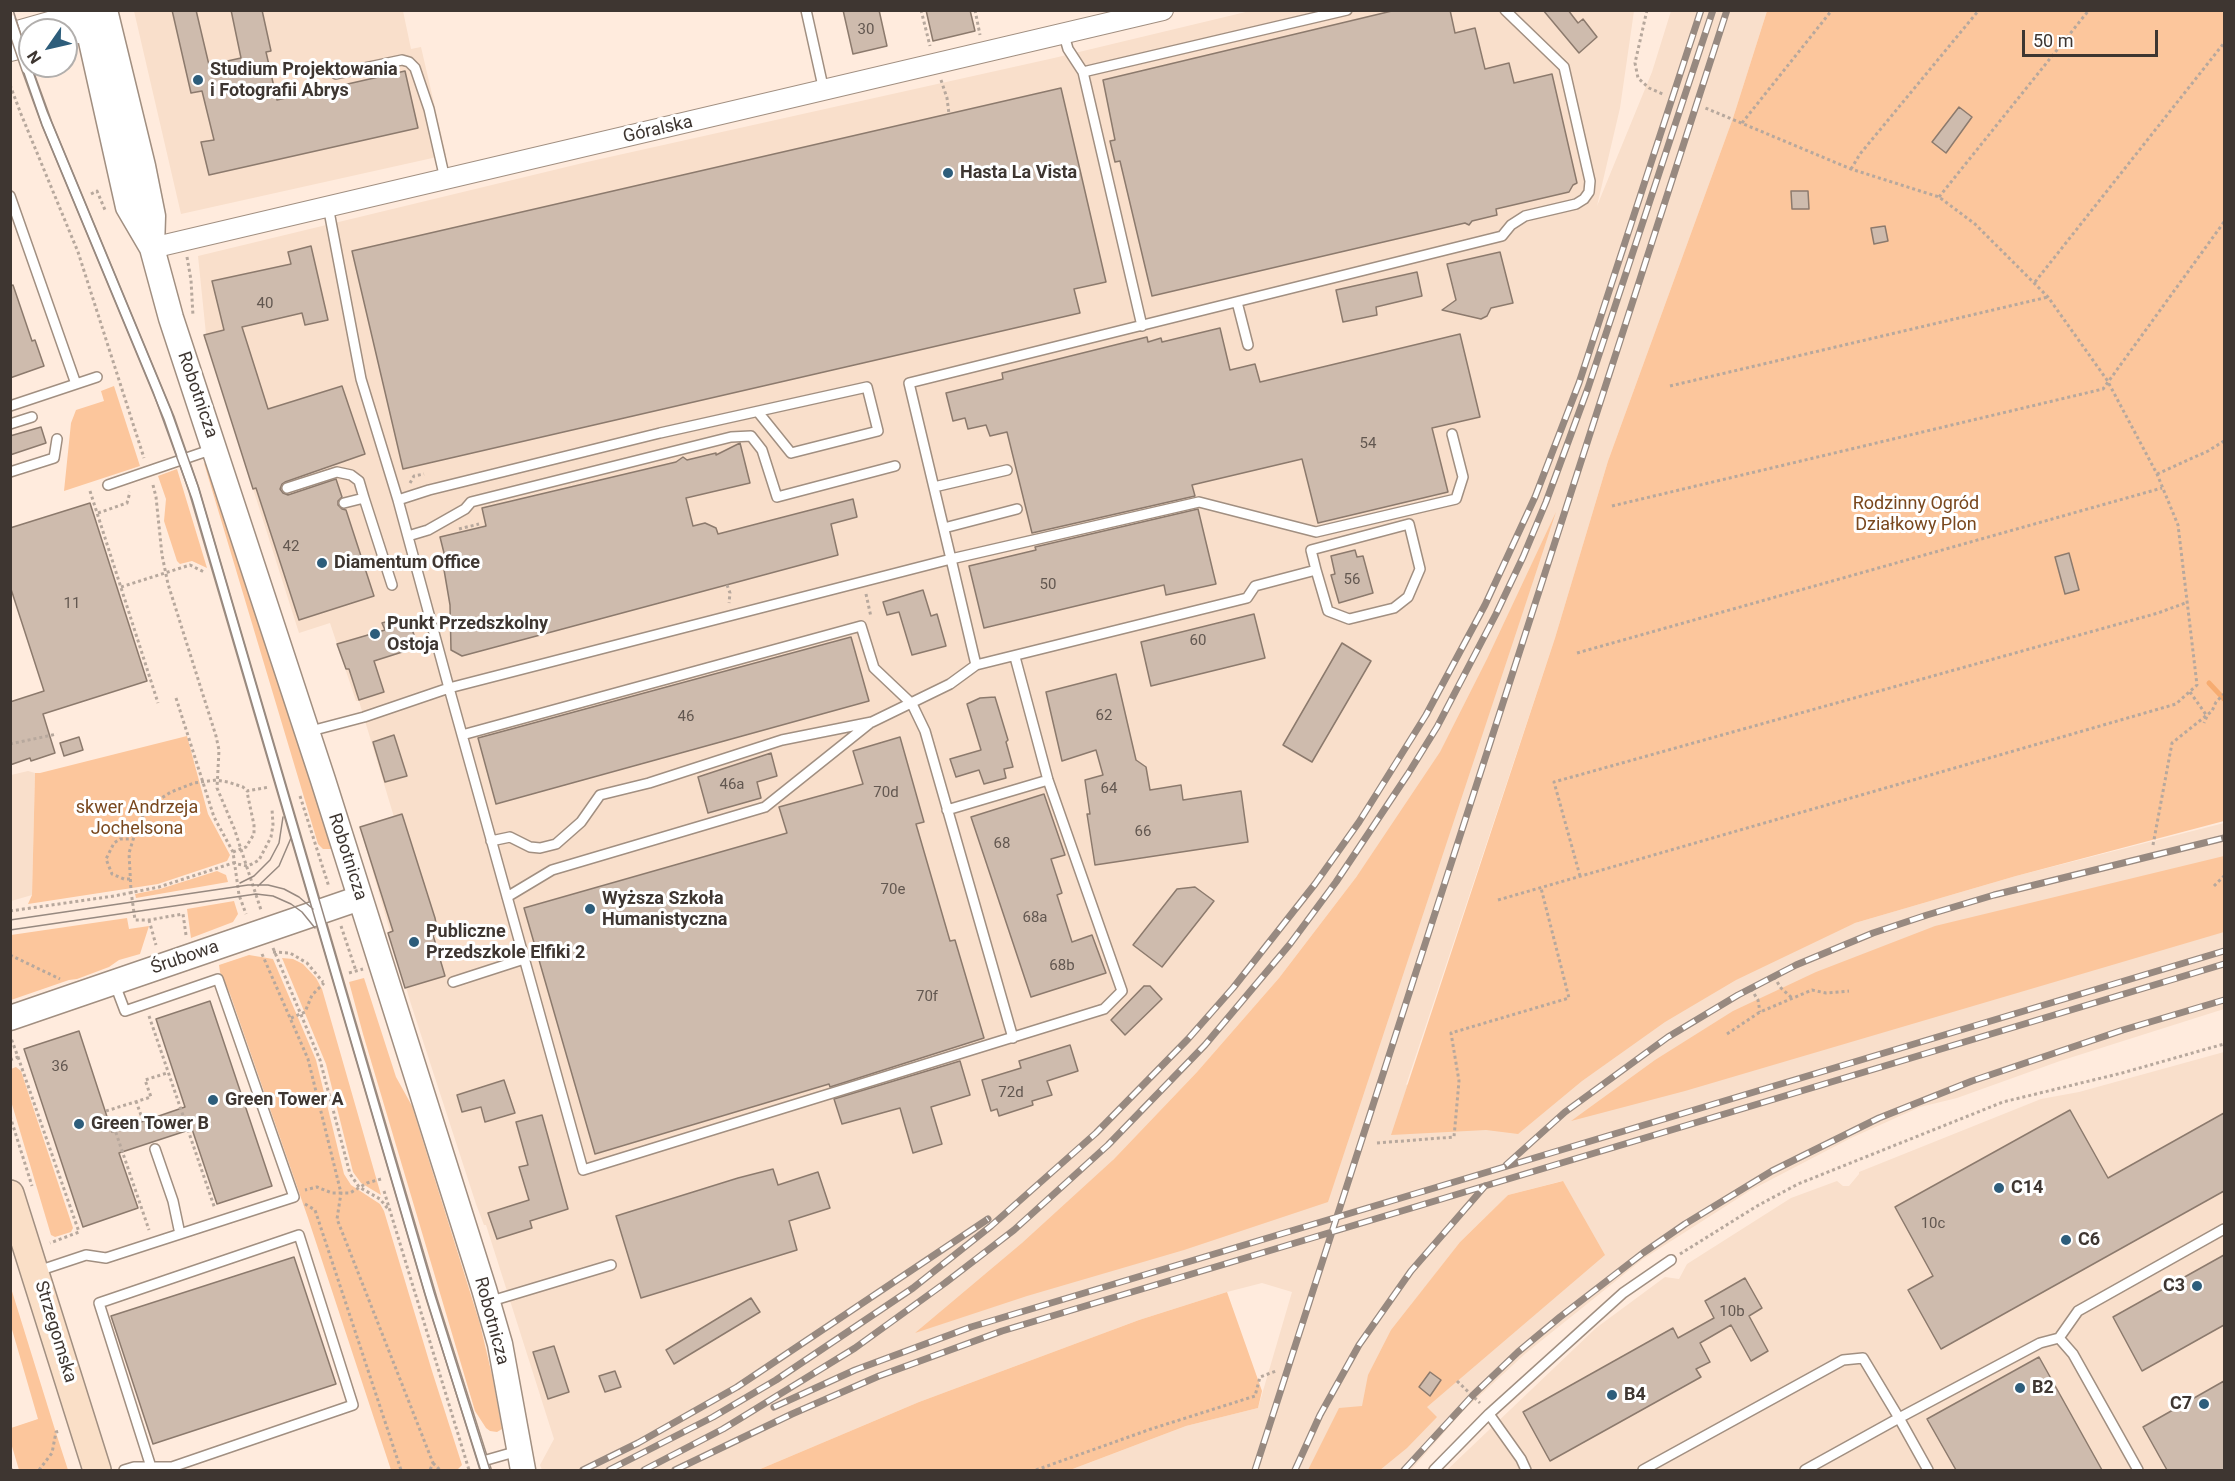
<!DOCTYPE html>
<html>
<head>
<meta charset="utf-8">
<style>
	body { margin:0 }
	#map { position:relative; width:2235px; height:1481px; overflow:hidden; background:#ffebdd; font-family:Roboto,sans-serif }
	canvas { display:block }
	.frame { position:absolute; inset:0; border:12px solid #3e3631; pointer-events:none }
	.north { position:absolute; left:18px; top:18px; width:60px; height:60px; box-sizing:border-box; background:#fff; border:2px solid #b2afad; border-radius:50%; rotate:236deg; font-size:16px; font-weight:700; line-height:24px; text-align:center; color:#3e3631 }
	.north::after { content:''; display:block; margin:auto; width:21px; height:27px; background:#2d5d7b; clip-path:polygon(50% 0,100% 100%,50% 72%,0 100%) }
	.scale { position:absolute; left:2022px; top:30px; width:136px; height:27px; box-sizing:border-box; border:3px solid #3e3631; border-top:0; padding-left:8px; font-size:18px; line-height:21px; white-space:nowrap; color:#3e3631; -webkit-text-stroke:4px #fff; paint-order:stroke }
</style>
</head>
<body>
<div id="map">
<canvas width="2235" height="1481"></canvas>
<div class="frame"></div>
<div class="north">N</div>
<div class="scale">50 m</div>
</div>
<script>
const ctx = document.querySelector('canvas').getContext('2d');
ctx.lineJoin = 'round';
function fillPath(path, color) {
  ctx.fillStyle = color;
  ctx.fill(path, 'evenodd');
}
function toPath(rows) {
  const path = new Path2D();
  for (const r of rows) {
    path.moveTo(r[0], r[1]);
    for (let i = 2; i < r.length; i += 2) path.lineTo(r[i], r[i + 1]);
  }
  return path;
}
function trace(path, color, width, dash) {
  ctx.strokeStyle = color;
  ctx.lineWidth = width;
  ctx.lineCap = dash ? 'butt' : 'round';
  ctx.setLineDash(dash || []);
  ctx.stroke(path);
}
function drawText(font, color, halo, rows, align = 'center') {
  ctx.font = font + ' Roboto,sans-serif';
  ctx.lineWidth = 6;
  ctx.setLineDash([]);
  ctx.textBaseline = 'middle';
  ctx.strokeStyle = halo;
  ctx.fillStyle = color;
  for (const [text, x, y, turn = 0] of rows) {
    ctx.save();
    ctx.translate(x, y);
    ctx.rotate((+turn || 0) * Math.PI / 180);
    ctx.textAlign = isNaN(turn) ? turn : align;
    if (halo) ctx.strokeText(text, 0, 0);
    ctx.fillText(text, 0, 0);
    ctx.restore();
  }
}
fillPath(toPath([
	[1254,10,1634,11,1620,108,1597,206,1652,72,1671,11,1767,11,1733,118,1608,461,1555,638,1406,1085,1676,983,1855,923,2016,876,2224,823,2224,1009,2060,1061,1957,1098,1920,1107,1851,1138,1751,1190,1643,1259,1526,1353,1464,1410,1411,1470,1070,1470,1186,1426,1258,1408,1292,1292,1262,1283,1227,1292,1139,1320,919,1402,758,1470,542,1470,540,1465,554,1439,486,1225,484,1225,476,1204,410,1001,360,827,394,817,359,701,356,701,330,623,299,633,204,335,206,334,198,256,587,162,1054,58],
	[1357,876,1327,1173,1113,1160,1197,1072,1279,978],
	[1562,1181,1604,1256,1411,1305,1460,1242,1508,1195],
	[134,11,403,11,411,49,421,47,446,155,181,214],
	[28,771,35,773,32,895,11,901,11,775],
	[2224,1052,2224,1470,1447,1470,1596,1328,1665,1277,1679,1279,1687,1264,1791,1198,1837,1181,1843,1186,1849,1186,1859,1174,1859,1172,2041,1099,2079,1092]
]), '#f9dfcb');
fillPath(toPath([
	[1767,11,2224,11,2224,821,2016,876,1855,923,1736,980,1665,1022,1582,1081,1518,1134,1486,1130,1391,1135,1555,638,1608,461,1733,118],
	[114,386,140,466,64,491,71,423,76,410,104,401,101,391],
	[204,463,207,465,248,581,332,849,323,849,318,844],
	[177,469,207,568,192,561,180,564,177,561,164,521,166,499,158,476],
	[1556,512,1328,1202,1184,1250,1027,1296,915,1333,1022,1243,1113,1160,1197,1072,1279,978,1357,876,1440,752,1487,659],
	[187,736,208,814,230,855,227,861,158,884,28,904,32,895,35,773,40,773],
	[2224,856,2224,932,1685,1091,1571,1121,1655,1060,1733,1011,1816,972,1935,926],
	[217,871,226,875,228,882,136,898,135,894,160,889],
	[234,901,238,914,233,922,191,938,187,909],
	[127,918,129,929,149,926,140,954,119,960,109,967,77,979,69,980,11,1000,11,935],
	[249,955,273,959,316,1060,344,1174,351,1185,380,1204,384,1211,432,1371,462,1465,457,1470,391,1470,308,1218,230,994,220,972,219,965],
	[282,958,293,959,303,964,316,978,322,989,381,1195,361,1183,353,1172,326,1064],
	[364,978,396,1077,412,1106,480,1324,492,1375,502,1429,497,1432,490,1431,486,1428,475,1411,363,1034,349,982],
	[16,1067,21,1071,73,1228,71,1232,55,1237,51,1235,11,1101,11,1069],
	[1563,1181,1605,1255,1427,1407,1437,1417,1407,1448,1380,1470,1308,1470,1339,1408,1362,1406,1368,1375,1391,1330,1460,1242,1508,1195],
	[11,1288,56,1433,68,1470,19,1470,11,1443,11,1428,38,1419,11,1326],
	[1227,1292,1262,1391,1258,1408,1186,1426,1070,1470,758,1470,919,1402,1139,1320]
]), '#fcc69c');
trace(toPath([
	[2209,683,2224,699]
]), '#f6ac71', 5);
const building = toPath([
	[172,10,196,10,209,65,241,58,231,10,262,10,271,51,266,52,277,100,405,71,418,128,209,175,201,142,214,140,202,91,191,93,172,10],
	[843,10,879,10,887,46,853,54,843,10],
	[926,10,970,10,975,31,933,41,926,10],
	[1396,10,1450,10,1455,33,1475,28,1485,69,1509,63,1514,83,1552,74,1577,183,1573,185,1569,192,1496,209,1497,215,1472,221,1469,225,1465,223,1152,296,1120,161,1115,162,1110,141,1115,140,1103,80,1396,10],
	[1543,10,1568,10,1578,23,1583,19,1597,37,1579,53,1543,10],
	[1061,88,1106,282,1074,289,1080,313,403,469,352,251,1061,88],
	[1959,107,1972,117,1946,153,1932,142,1959,107],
	[1791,191,1808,191,1809,209,1792,209,1791,191],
	[1885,226,1888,241,1874,244,1871,228,1885,226],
	[311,246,328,320,305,325,302,313,242,327,268,409,342,386,365,454,285,482,282,484,280,489,283,493,288,495,336,479,342,497,338,501,338,505,342,509,346,510,374,596,299,620,256,488,253,489,204,335,224,330,212,281,291,264,288,252,311,246],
	[1500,252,1513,303,1491,308,1487,316,1481,319,1442,310,1456,300,1447,264,1500,252],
	[1417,272,1422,296,1376,307,1377,315,1343,322,1336,290,1417,272],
	[13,285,32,341,35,340,44,366,10,378,10,286,13,285],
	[1220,328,1230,370,1255,364,1260,382,1460,334,1480,417,1432,428,1448,492,1318,523,1302,459,1192,485,1195,496,1032,533,1007,432,990,436,986,425,968,429,965,418,953,421,946,393,1003,379,1002,373,1147,337,1148,342,1161,338,1162,342,1220,328],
	[41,427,46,443,10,455,10,436,41,427],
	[740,443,750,483,686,498,693,526,705,523,716,528,718,534,853,499,857,517,831,524,838,555,462,656,451,650,450,605,442,558,445,557,440,537,486,526,482,508,676,462,683,457,687,460,716,453,716,455,740,443],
	[90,503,147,681,43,714,55,753,31,761,30,758,10,765,10,702,44,691,10,586,10,528,90,503],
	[1198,509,1216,584,1166,595,1164,585,984,628,969,566,1036,550,1035,547,1198,509],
	[1355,550,1357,557,1363,556,1373,593,1339,603,1331,575,1335,574,1331,556,1355,550],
	[2069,553,2079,590,2065,594,2055,557,2069,553],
	[923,590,931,616,937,614,946,646,912,655,899,612,887,615,883,602,923,590],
	[1254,614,1265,658,1151,686,1141,642,1254,614],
	[399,618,402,625,410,623,418,647,374,661,384,692,359,700,349,669,346,669,337,644,385,630,382,623,399,618],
	[851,637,869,701,496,804,478,738,851,637],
	[1342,643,1371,661,1312,762,1283,745,1342,643],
	[1116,674,1136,760,1146,767,1150,790,1181,785,1183,800,1241,791,1248,842,1095,865,1087,814,1090,814,1085,780,1103,775,1096,750,1062,761,1046,692,1116,674],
	[995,697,1008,740,1006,742,1013,767,1004,769,1006,778,984,784,979,770,956,777,950,759,981,750,967,704,980,698,995,697],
	[394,735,407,776,385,782,373,742,394,735],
	[79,737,83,750,64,756,60,743,79,737],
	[900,737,924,822,916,824,950,941,955,940,984,1038,830,1087,829,1084,595,1154,524,908,787,833,779,807,863,784,853,751,900,737],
	[771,753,777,776,757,782,761,798,708,813,698,777,771,753],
	[1044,794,1065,855,1051,859,1062,893,1057,895,1072,942,1092,935,1106,973,1031,997,971,817,1044,794],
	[402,814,435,918,438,933,433,935,445,976,405,988,388,933,393,931,360,827,402,814],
	[1195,887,1214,901,1162,967,1133,945,1177,889,1195,887],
	[1144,986,1150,986,1162,999,1125,1035,1111,1020,1144,986],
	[210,1001,272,1186,217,1204,192,1129,119,1153,138,1208,83,1227,24,1049,79,1031,112,1132,185,1107,156,1019,210,1001],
	[1070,1045,1078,1071,1047,1081,1052,1095,1032,1101,1033,1105,999,1116,997,1109,991,1111,982,1080,1021,1068,1019,1061,1070,1045],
	[960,1061,970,1095,931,1107,942,1144,913,1153,900,1108,842,1124,834,1099,960,1061],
	[504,1080,515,1113,485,1122,481,1107,462,1112,457,1095,504,1080],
	[2070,1110,2108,1178,2224,1113,2224,1191,1941,1349,1908,1290,1933,1276,1895,1207,2070,1110],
	[542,1115,568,1209,530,1221,532,1228,497,1239,488,1213,529,1200,519,1167,528,1165,516,1122,542,1115],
	[773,1169,778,1185,818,1172,830,1208,789,1221,797,1250,641,1298,616,1216,738,1178,773,1169],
	[2224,1255,2224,1325,2142,1371,2113,1317,2224,1255],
	[294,1257,336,1384,153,1444,111,1316,294,1257],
	[1745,1278,1762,1308,1749,1316,1768,1351,1751,1361,1731,1325,1700,1343,1710,1362,1696,1369,1701,1377,1550,1461,1523,1412,1673,1328,1678,1338,1714,1318,1705,1301,1745,1278],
	[751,1298,760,1312,674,1364,666,1350,751,1298],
	[554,1346,569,1392,548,1399,533,1352,554,1346],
	[2039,1357,2102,1470,1956,1470,1927,1419,2039,1357],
	[615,1371,621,1387,605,1392,599,1376,615,1371],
	[1430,1372,1441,1380,1430,1396,1419,1387,1430,1372],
	[2224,1381,2224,1470,2167,1470,2143,1427,2224,1381]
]);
fillPath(building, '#cebbad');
trace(building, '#8c7a6d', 1.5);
const service = toPath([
	[806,10,824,91],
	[1064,35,1068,49,1083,72,1142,326],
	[27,69,47,124,169,418,194,490,432,1300,486,1470],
	[1083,72,1347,10],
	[336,74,402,60,409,62,415,68,429,109,445,179],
	[10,196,76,384,97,377],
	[1237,302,1248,345],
	[10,406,76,384],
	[10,424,32,417],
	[1452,434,1463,477,1456,499,1316,532,1199,502,951,559,909,383,1502,236,1511,225,1525,216,1576,204,1584,199,1589,192,1590,181,1564,67,1505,10],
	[10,472,54,458,57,439],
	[108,485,213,449],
	[934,487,1007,470],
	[287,488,337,472,351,475,359,481,364,498,344,503],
	[364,498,392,585],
	[398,500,429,490,660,433,867,387,878,431,791,453,758,412],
	[944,528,1017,509],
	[408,536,428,530,465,509,471,502,731,437,751,436,762,450,777,497,895,466],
	[976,665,951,559,449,688,583,1170,1104,1009,1122,991,1048,780,1015,657],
	[307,732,364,717,449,688,398,500,361,379,328,206],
	[462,735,861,626,874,668,912,704,925,731,1013,1038],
	[947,810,1048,780],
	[491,841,510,837,530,847,540,848,556,844,581,822,600,795,649,783,782,740,872,722,950,684,976,665,1247,598,1255,586,1316,570,1328,611,1349,619,1394,608,1408,597,1420,569,1409,524,1311,550,1316,570],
	[507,897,552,870,765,807,870,723],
	[453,982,524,959],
	[155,1149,173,1201,180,1234],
	[38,1271,86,1255,106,1258,294,1197,218,979,125,1011,114,982],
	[488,1302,611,1265],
	[2059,1338,2073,1354,2138,1470],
	[1489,1414,1521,1459,1526,1470],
	[483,1461,518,1451],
	[124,1470,134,1467,172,1467,353,1405,299,1235,99,1303,151,1467],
	[1434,1470,1489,1414,1623,1293,1671,1260],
	[1643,1470,1843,1360,1863,1358,1899,1418,1805,1470],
	[1928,1470,1899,1418,2040,1343,2059,1338,2078,1311,2224,1229]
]);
const minor = toPath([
	[10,33,84,12],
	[66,36,88,30],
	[10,51,30,46],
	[152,248,1163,10]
]);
const tertiary = toPath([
	[84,10,128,207,152,248,171,318,323,780,484,1289,500,1344,523,1470],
	[105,10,143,166,153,216,152,248],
	[10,1018,360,898]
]);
const secondary = toPath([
	[10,1194,97,1470]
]);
trace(service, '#a18f81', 12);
trace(minor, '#a18f81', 22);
trace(tertiary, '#a18f81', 27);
trace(secondary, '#a18f81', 30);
trace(toPath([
	[921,10,930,46],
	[975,10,980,35],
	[1647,10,1635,63,1638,78,1649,88,1665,95],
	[941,80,947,98,949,114],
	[10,85,21,114,78,252,144,458],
	[1742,123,1832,10],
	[1851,169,1860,154,1979,10],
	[91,194,97,191,105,210],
	[1939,197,2089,10],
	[187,257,191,280,193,316],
	[2035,282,2224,43],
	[1670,386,2048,297],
	[2157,474,2208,451,2224,441],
	[410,483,414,476,424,474],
	[153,485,156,497,162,555,168,584,216,736,219,750,217,788,234,828,261,910],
	[90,491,158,703],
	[1612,506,2103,389,2224,222],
	[98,513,127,503,130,492],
	[459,529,479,524],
	[727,585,730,593,729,603],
	[121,587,190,565,204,572],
	[866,594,871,617],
	[1577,653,2162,488],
	[2190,692,2207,716,2204,723],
	[176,698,214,817,233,852,239,895,246,914],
	[10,744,57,734],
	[300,796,329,887],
	[2153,845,2172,743,2212,711,2216,702,2224,694],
	[233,852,246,847,254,834,254,825,247,792],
	[1580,876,1554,782,2158,613,2188,602],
	[130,879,124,879,112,874,106,859,114,843,120,839,133,839],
	[2214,886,2224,876],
	[1498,900,2176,704,2197,685,2178,525,2157,474,2107,380,2048,297,1975,224,1939,197,1851,169,1703,107],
	[10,911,114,896,159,887,233,863,247,866,252,864,259,860,271,837,273,825,272,809],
	[149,920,156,945],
	[341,926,356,971],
	[186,935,183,914,149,920,135,920,131,891,129,853,136,830,142,818,150,806,160,799,171,792,194,783,216,780,228,782,243,787,247,791,269,787],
	[273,948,320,1060,350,1174,359,1187,380,1199,388,1209],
	[273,952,290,953,307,963,323,982],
	[262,954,308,1059,341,1193,332,1193,317,1187,305,1190],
	[10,955,60,979],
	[349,973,363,969],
	[1774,977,1781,988,1792,998],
	[1751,989,1758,1000,1760,1012],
	[149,1016,215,1209],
	[291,1018,305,1012,312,995,324,983],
	[1727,1034,1760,1012,1812,990,1826,993,1849,991],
	[18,1057,79,1232,50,1243],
	[10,1060,18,1057,11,1038],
	[136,1101,143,1121],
	[106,1111,151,1097,145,1080,167,1073],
	[10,1116,32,1186],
	[112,1132,115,1130,149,1230],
	[1377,1143,1454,1137,1459,1081,1451,1033,1569,998,1541,888],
	[381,1179,367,1183,350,1193,341,1193,337,1219,433,1463,430,1470],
	[384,1191,469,1470],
	[305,1204,315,1210,401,1470],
	[1680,1254,1757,1206,1798,1184,2003,1102,2122,1073,2224,1044],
	[1457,1381,1480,1403],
	[433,1463,440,1470],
	[10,1468,12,1470],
	[39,1470,52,1453,56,1432,60,1431],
	[1036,1470,1151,1429,1255,1396,1260,1377,1276,1371]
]), '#b7a89d', 3, [3, 3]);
trace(service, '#fff', 9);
trace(minor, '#fff', 20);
trace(tertiary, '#fff', 24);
trace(secondary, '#fadfc7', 27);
trace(toPath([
	[13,10,30,63],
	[10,33,42,125,153,392,192,499,425,1294,480,1470],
	[31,66,47,111,171,410,198,486,434,1292,490,1470],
	[240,883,254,876,270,860,279,843,283,817],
	[258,886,279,866,291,838],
	[10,920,248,885,268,885,284,889,299,897,313,909],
	[10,930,256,894,273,896,291,904,302,912,315,928]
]), '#978980', 1.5);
const rail = toPath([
	[1506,1165,1565,1112,1668,1037,1738,995,1796,965,1873,933,1927,915,1994,895,2224,838],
	[774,1407,855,1370,971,1327,2224,951],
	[583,1470,638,1443,737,1387,988,1219],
	[609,1470,713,1417,776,1380,913,1288,991,1226,1096,1133,1188,1039,1233,988,1315,884,1359,822,1426,715,1485,605,1535,497,1579,383,1701,10],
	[644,1470,723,1429,855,1348,945,1283,1014,1230,1108,1145,1205,1045,1290,944,1336,882,1408,774,1437,727,1496,614,1523,557,1546,502,1588,388,1713,10],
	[675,1470,792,1414,879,1376,1002,1331,2224,964],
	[1255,1470,1727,10],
	[1295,1470,1320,1415,1359,1345,1411,1271,1485,1186],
	[1404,1470,1473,1395,1518,1352,1560,1317,1643,1253,1685,1224,1772,1171,1879,1118,1972,1081,2123,1030,2224,1000]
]);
trace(rail, '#978980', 7);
trace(rail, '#fff', 4.5, [14]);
const serviceBridge = toPath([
	[10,19,27,69]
]);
trace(serviceBridge, '#a18f81', 12, []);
trace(serviceBridge, '#fff', 9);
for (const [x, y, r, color] of [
	[198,80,6,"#2d5d7b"],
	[948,173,6,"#2d5d7b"],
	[322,563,6,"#2d5d7b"],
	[375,634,6,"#2d5d7b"],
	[590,909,6,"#2d5d7b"],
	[414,942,6,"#2d5d7b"],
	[213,1100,6,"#2d5d7b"],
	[79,1124,6,"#2d5d7b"],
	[1999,1188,6,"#2d5d7b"],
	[2066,1240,6,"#2d5d7b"],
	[2197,1286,6,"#2d5d7b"],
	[2020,1388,6,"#2d5d7b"],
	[1612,1395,6,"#2d5d7b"],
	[2204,1404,6,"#2d5d7b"]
]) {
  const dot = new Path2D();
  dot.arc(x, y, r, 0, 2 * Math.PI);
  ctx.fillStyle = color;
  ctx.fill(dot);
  trace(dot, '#fff', 2);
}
drawText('15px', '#625750', null, [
	["30",866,30],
	["40",265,304],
	["54",1368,444],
	["42",291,547],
	["56",1352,580],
	["50",1048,585],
	["11",72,604],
	["60",1198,641],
	["62",1104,716],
	["46",686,717],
	["46a",732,785],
	["64",1109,789],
	["70d",886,793],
	["66",1143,832],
	["68",1002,844],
	["70e",893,890],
	["68a",1035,918],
	["68b",1062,966],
	["70f",927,997],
	["36",60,1067],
	["72d",1011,1093],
	["10c",1933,1224],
	["10b",1732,1312]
]);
drawText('bold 18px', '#3e3631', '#fff', [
	["Studium Projektowania",210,70],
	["i Fotografii Abrys",210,91],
	["Hasta La Vista",960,173],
	["Diamentum Office",334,563],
	["Punkt Przedszkolny",387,624],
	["Ostoja",387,645],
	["Wyższa Szkoła",602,899],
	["Humanistyczna",602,920],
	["Publiczne",426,932],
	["Przedszkole Elfiki 2",426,953],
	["Green Tower A",225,1100],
	["Green Tower B",91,1124],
	["C14",2011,1188],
	["C6",2078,1240],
	["C3",2185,1286,"right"],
	["B2",2032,1388],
	["B4",1624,1395],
	["C7",2192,1404,"right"]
], 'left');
drawText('18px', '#3e3631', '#fff', [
	["Góralska",658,130,-13],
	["Robotnicza",197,395,71],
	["Robotnicza",347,857,72],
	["Śrubowa",185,958,-19],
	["Robotnicza",491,1321,75],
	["Strzegomska",55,1332,73]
]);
drawText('18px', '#79481e', '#fff', [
	["Rodzinny Ogród",1916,504],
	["Działkowy Plon",1916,525],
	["skwer Andrzeja",137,808],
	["Jochelsona",137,829]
]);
</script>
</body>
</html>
